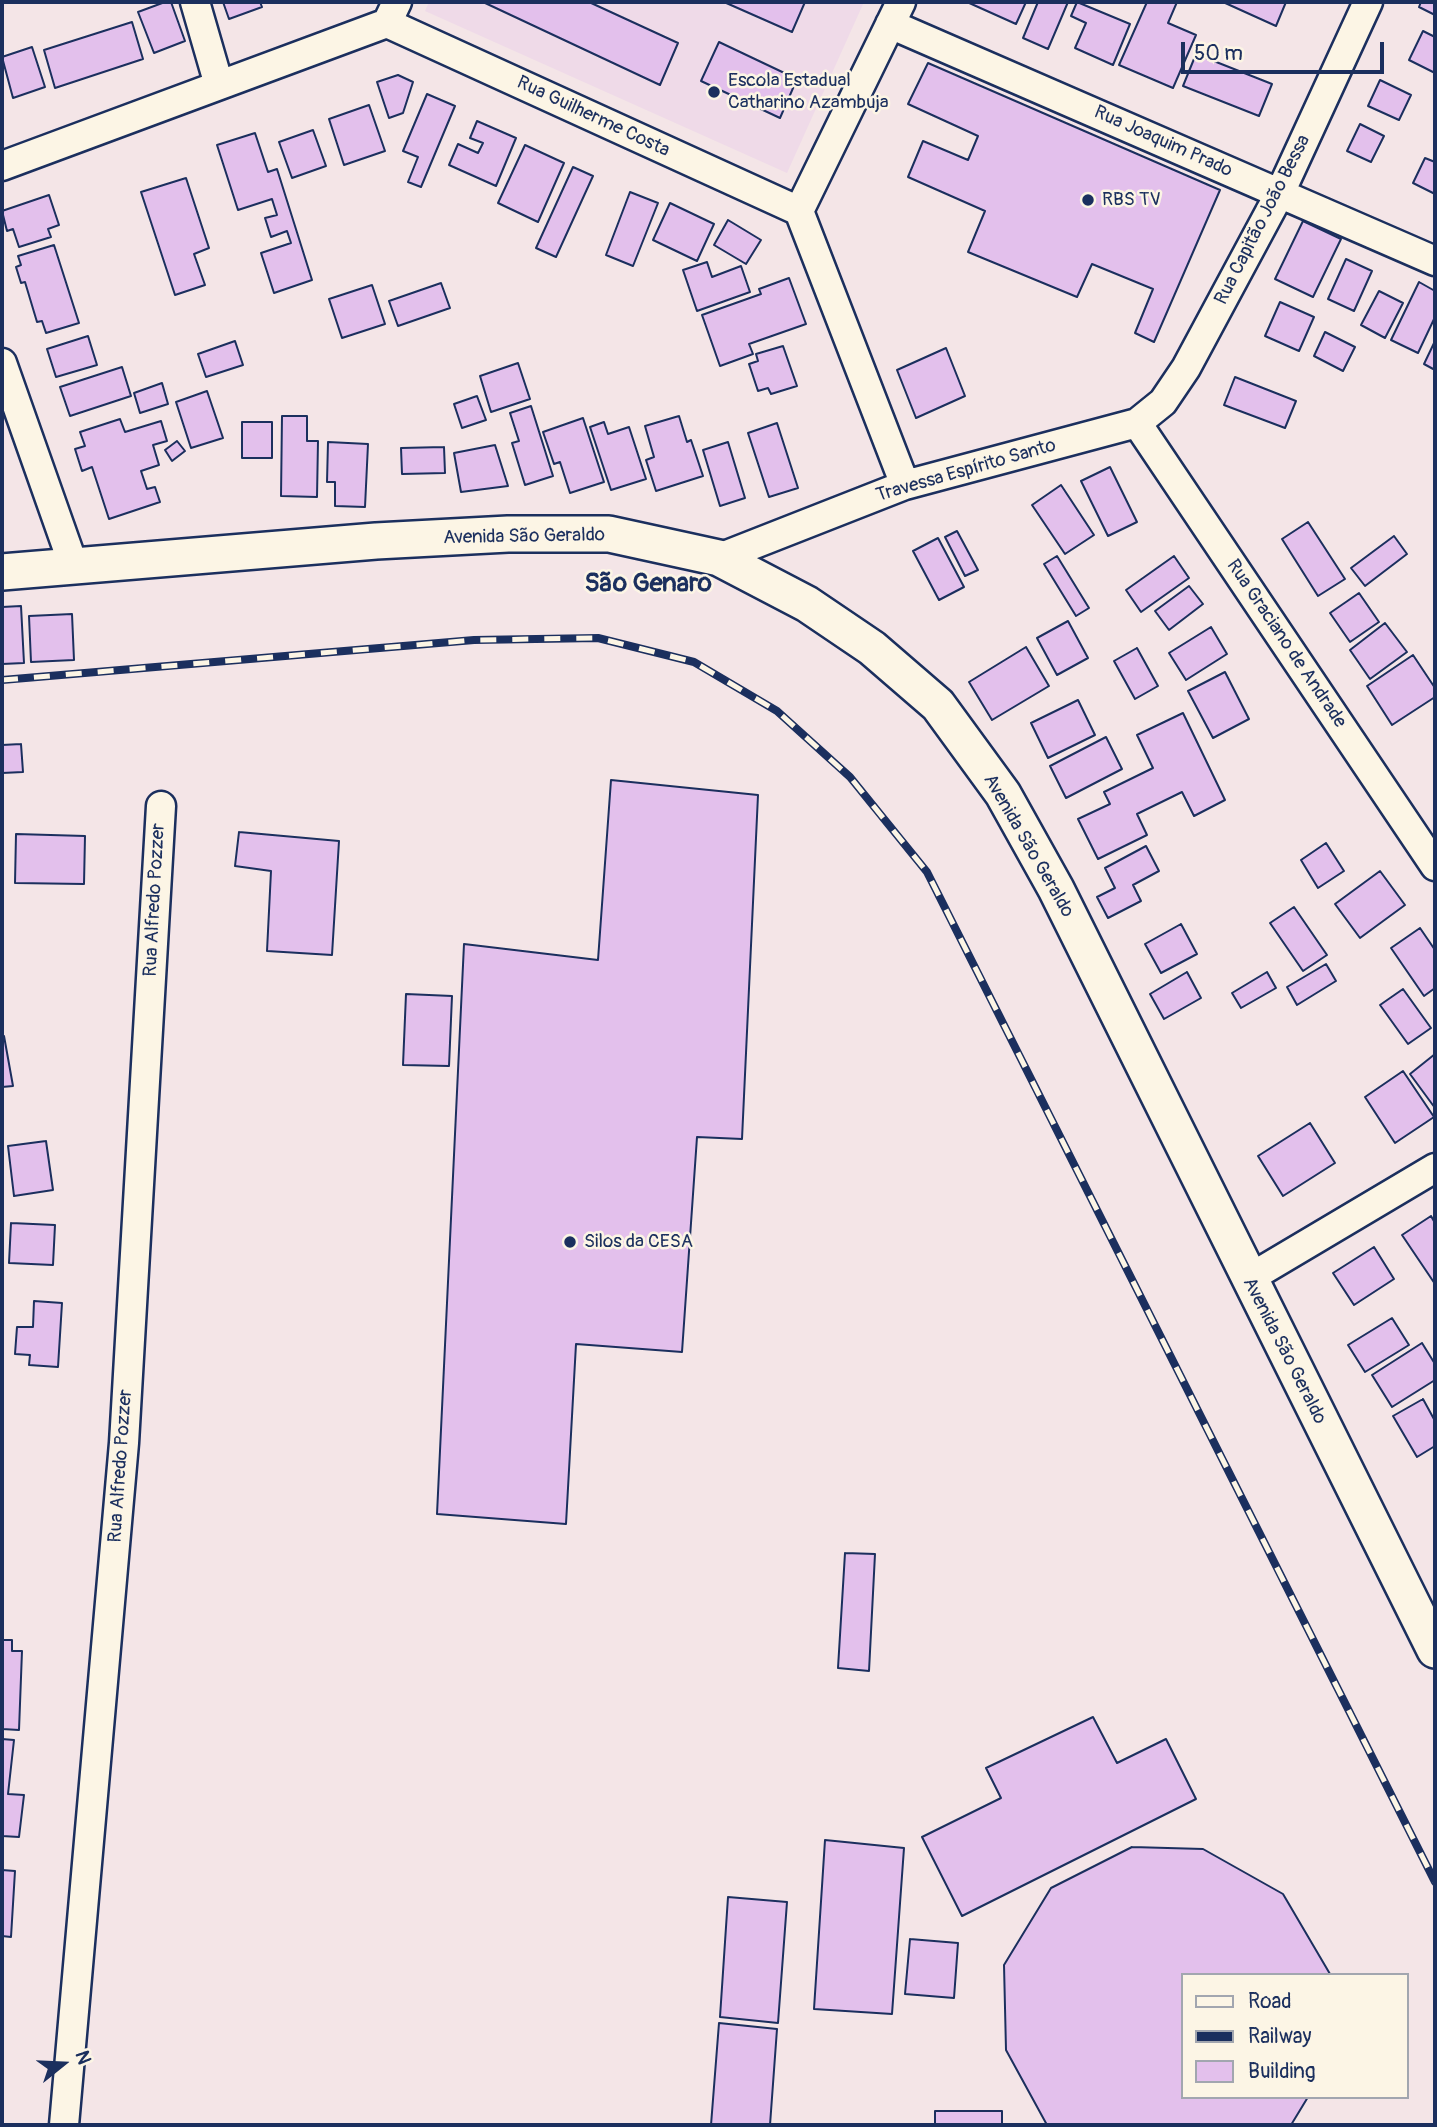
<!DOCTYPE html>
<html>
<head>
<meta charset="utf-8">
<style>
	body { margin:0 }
	#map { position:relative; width:1437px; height:2127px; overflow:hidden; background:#f4e5e7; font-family:Pangolin,sans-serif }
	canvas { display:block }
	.frame { position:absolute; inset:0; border:4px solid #1b2f5e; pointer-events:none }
	.legend { position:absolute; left:1181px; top:1973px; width:228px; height:126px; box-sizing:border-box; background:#fcf5e5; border:2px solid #a2a6af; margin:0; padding:9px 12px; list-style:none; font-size:21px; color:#1b2f5e }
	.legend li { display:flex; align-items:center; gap:14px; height:35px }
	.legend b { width:35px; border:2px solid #a2a6af }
	.north { position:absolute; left:28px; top:2029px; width:70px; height:70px; -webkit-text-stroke:5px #fcf5e5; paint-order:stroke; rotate:72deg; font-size:19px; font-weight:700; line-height:28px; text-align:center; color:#1b2f5e }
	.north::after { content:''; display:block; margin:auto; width:24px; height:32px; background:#1b2f5e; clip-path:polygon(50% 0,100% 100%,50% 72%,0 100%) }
	.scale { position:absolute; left:1181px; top:42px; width:203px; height:32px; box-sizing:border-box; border:4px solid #1b2f5e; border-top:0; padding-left:9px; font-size:21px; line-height:24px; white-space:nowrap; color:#1b2f5e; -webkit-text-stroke:5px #fcf5e5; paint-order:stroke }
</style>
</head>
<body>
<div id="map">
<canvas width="1437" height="2127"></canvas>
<div class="frame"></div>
<ul class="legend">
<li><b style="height:9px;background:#fcf5e5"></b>Road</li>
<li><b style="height:9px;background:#1b2f5e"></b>Railway</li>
<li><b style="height:19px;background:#e3c0ec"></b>Building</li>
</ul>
<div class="north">N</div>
<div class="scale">50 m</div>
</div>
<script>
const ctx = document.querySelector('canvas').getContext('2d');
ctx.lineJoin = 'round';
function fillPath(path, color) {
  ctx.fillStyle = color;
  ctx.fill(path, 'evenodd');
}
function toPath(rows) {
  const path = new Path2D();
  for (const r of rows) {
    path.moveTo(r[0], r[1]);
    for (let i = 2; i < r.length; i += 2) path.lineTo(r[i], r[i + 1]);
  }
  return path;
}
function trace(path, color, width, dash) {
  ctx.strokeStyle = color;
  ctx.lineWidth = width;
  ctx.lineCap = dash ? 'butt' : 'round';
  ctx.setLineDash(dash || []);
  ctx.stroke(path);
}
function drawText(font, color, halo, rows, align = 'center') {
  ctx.font = font + ' Pangolin,sans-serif';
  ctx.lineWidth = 5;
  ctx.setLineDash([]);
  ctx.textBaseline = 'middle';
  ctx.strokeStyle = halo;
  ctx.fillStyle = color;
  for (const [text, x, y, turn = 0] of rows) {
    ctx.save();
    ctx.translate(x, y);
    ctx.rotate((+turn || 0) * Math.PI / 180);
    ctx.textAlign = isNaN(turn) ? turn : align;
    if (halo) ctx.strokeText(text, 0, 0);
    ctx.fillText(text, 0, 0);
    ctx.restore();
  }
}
fillPath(toPath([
	[429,2,864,2,787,173,425,11]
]), '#efdae8');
const building = toPath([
	[165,2,171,2,185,41,154,53,138,12,165,2],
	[223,2,260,2,262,7,229,19,223,2],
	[483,2,589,2,678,43,660,85,483,2],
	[724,2,805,2,792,32,724,2],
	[967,2,1026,2,1016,24,967,2],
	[1038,2,1068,2,1048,49,1023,38,1038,2],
	[1077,2,1130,24,1113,65,1075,48,1086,23,1071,16,1077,2],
	[1147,2,1177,2,1168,23,1196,35,1173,88,1119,65,1147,2],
	[1223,2,1286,2,1276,26,1223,2],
	[1421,2,1435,2,1435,15,1419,7,1421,2],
	[132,22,143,59,55,88,44,50,132,22],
	[1423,31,1435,37,1435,73,1409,60,1423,31],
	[719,42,797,79,780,118,701,81,719,42],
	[32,47,45,87,13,98,2,57,32,47],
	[1196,54,1272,84,1259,116,1183,86,1196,54],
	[928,63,1220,190,1154,342,1135,333,1153,289,1092,264,1077,297,968,252,985,211,908,177,923,141,968,160,978,136,908,104,928,63],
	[398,75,413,82,403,113,389,118,377,82,398,75],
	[1380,80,1411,95,1399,120,1368,106,1380,80],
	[427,94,455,106,421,187,408,182,418,157,403,151,427,94],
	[369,105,385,151,344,165,329,119,369,105],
	[477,121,516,138,496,186,449,165,458,144,478,153,483,143,470,138,477,121],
	[1360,124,1384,136,1371,162,1347,151,1360,124],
	[313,130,326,166,292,178,279,142,313,130],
	[255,133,268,172,277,169,312,280,274,293,261,253,291,243,287,231,271,237,265,218,277,215,272,199,238,210,217,145,255,133],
	[525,145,564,163,538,222,498,203,525,145],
	[1425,158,1435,162,1435,194,1413,183,1425,158],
	[573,167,593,176,556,257,536,248,573,167],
	[186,178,209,248,194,254,205,285,175,295,141,192,186,178],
	[630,192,658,203,633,266,606,255,630,192],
	[49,195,59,225,48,229,51,237,19,247,13,229,7,231,2,211,49,195],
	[670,203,714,224,697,261,653,240,670,203],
	[728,220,761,240,746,264,714,245,728,220],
	[1303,221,1341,239,1313,297,1275,279,1303,221],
	[54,245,79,323,46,333,42,321,37,322,25,282,21,283,16,267,21,265,18,256,54,245],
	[1346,259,1372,271,1354,311,1328,299,1346,259],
	[707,262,712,277,741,266,750,292,697,311,683,270,707,262],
	[789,278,806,324,749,344,753,354,720,366,702,315,761,294,759,289,789,278],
	[1419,282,1435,291,1435,317,1418,353,1391,340,1419,282],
	[441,283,450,308,398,326,389,301,441,283],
	[372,285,385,324,342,338,329,299,372,285],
	[1379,291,1403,303,1385,338,1361,325,1379,291],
	[1280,302,1314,317,1299,351,1265,336,1280,302],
	[1325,332,1355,347,1343,371,1314,356,1325,332],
	[88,336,97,365,56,377,47,349,88,336],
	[235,341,243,365,206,377,198,354,235,341],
	[1435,341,1435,370,1424,364,1435,341],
	[783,346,797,386,771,394,768,388,758,391,749,364,758,361,756,354,783,346],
	[946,348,965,396,916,418,897,370,946,348],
	[518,363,530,399,491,412,480,376,518,363],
	[122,367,131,396,70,416,60,387,122,367],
	[1235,377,1296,401,1285,428,1224,405,1235,377],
	[162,383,168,404,140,413,134,393,162,383],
	[207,391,223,438,191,448,176,402,207,391],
	[477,396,486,420,462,428,454,404,477,396],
	[531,406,553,476,525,485,512,443,519,441,510,413,531,406],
	[282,416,307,416,307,441,318,441,317,497,281,496,282,416],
	[679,416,687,442,691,440,703,476,656,491,646,460,654,457,645,426,679,416],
	[583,418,604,482,570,493,560,462,554,464,543,432,583,418],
	[120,419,125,432,161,421,167,441,153,445,159,465,141,471,147,489,155,487,160,502,109,519,92,467,82,471,75,449,85,446,80,432,120,419],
	[242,422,272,422,272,458,242,458,242,422],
	[604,422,608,434,629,427,646,479,611,490,590,427,604,422],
	[777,423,798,488,769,497,748,433,777,423],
	[177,441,185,451,172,461,165,450,177,441],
	[328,442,368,444,365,507,335,506,335,482,327,482,328,442],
	[728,442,745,498,720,506,703,450,728,442],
	[495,445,508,486,461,492,454,453,495,445],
	[444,447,445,473,402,474,401,448,444,447],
	[1110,467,1137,522,1108,536,1081,481,1110,467],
	[1061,485,1094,535,1065,554,1032,505,1061,485],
	[1308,522,1345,579,1318,596,1282,539,1308,522],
	[957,531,978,570,965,576,945,537,957,531],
	[1394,536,1407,554,1365,586,1351,568,1394,536],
	[938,538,964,587,939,600,913,551,938,538],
	[1057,556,1089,608,1076,616,1044,564,1057,556],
	[1174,556,1189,578,1141,612,1126,590,1174,556],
	[1189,586,1203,604,1169,630,1155,611,1189,586],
	[1359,593,1379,622,1350,642,1330,613,1359,593],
	[21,606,24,663,2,664,2,607,21,606],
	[72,614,74,660,31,662,29,616,72,614],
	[1068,621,1088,658,1057,675,1037,638,1068,621],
	[1385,623,1407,652,1370,679,1350,650,1385,623],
	[1211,627,1227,654,1186,680,1169,653,1211,627],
	[1026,647,1049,686,992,720,969,682,1026,647],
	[1137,648,1158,686,1135,699,1114,661,1137,648],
	[1413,655,1435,688,1435,697,1392,725,1367,686,1413,655],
	[1225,672,1249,719,1213,738,1188,691,1225,672],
	[1078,700,1095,735,1048,758,1031,723,1078,700],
	[1183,713,1225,800,1194,816,1182,792,1137,814,1147,835,1098,859,1078,819,1110,804,1104,792,1153,768,1137,735,1183,713],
	[1106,737,1122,769,1066,798,1050,766,1106,737],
	[21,744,23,772,2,773,2,745,21,744],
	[611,780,758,795,742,1139,697,1137,682,1352,576,1344,566,1524,437,1514,464,944,598,960,611,780],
	[239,832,339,841,332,955,267,951,271,871,235,866,239,832],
	[16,834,85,836,84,884,15,883,16,834],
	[1326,843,1344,871,1318,888,1301,860,1326,843],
	[1146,846,1159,871,1133,885,1141,901,1108,918,1097,897,1115,888,1105,868,1146,846],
	[1380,871,1405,905,1360,938,1335,904,1380,871],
	[1294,907,1327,955,1303,971,1270,923,1294,907],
	[1181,924,1197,954,1161,973,1145,944,1181,924],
	[1420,928,1435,950,1435,988,1424,996,1391,948,1420,928],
	[1326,964,1336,981,1297,1005,1287,987,1326,964],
	[1187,972,1201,998,1164,1019,1150,994,1187,972],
	[1267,972,1276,988,1241,1008,1232,993,1267,972],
	[1403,989,1431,1028,1408,1044,1380,1005,1403,989],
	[406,994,452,996,449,1066,403,1065,406,994],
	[2,1036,4,1036,13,1086,2,1087,2,1036],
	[1435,1054,1435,1108,1410,1074,1435,1054],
	[1403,1071,1434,1117,1395,1143,1365,1097,1403,1071],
	[1310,1123,1335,1163,1283,1196,1258,1156,1310,1123],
	[46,1141,53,1190,14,1196,8,1146,46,1141],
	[1431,1216,1435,1223,1435,1284,1402,1235,1431,1216],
	[11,1223,55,1225,53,1265,9,1263,11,1223],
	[1374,1247,1394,1279,1354,1305,1333,1273,1374,1247],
	[34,1301,62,1303,58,1367,29,1365,30,1355,15,1354,17,1327,33,1327,34,1301],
	[1392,1318,1409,1345,1365,1372,1348,1345,1392,1318],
	[1422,1343,1435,1364,1435,1380,1392,1407,1372,1375,1422,1343],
	[1423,1399,1435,1421,1435,1446,1417,1457,1393,1416,1423,1399],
	[845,1553,875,1554,869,1671,838,1668,845,1553],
	[2,1640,12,1640,12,1651,22,1651,19,1730,2,1729,2,1640],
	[1093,1717,1117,1763,1166,1739,1196,1799,962,1916,922,1837,1001,1798,986,1768,1093,1717],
	[2,1739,14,1740,8,1794,24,1795,19,1837,2,1836,2,1739],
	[825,1840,904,1848,892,2014,814,2009,825,1840],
	[1132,1847,1203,1849,1283,1894,1330,1974,1183,1975,1183,2097,1308,2097,1291,2125,1047,2125,1006,2050,1004,1965,1051,1888,1132,1847],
	[2,1870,15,1871,11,1937,2,1936,2,1870],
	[728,1897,787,1902,778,2023,720,2017,728,1897],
	[910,1939,958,1943,954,1998,905,1994,910,1939],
	[719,2023,777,2029,770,2125,711,2125,719,2023],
	[935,2111,1002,2111,1002,2125,935,2125,935,2111]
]);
fillPath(building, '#e3c0ec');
trace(building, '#1b2f5e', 2);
const minor = toPath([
	[195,2,219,85],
	[397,2,387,23,799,211,901,2],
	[890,24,1435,261],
	[2,166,387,23],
	[799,211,905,485],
	[2,363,73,564],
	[1137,423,1435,866],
	[719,558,905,485,1137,423,1163,402,1186,368,1280,193,1368,2],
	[1248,1279,1435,1168],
	[64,2125,124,1443,161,806]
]);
const tertiary = toPath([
	[2,572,376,541,508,534,609,534,719,558,807,604,872,648,938,705,1003,794,1056,889,1435,1650]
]);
trace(minor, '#1b2f5e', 33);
trace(tertiary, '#1b2f5e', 40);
trace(minor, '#fcf5e5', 28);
trace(tertiary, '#fcf5e5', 35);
const rail = toPath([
	[2,680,474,640,598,638,694,662,777,711,850,777,927,872,1435,1882]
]);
trace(rail, '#1b2f5e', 8);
trace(rail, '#fcf5e5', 5, [16]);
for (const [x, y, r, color] of [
	[714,92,7,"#1b2f5e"],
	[1088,200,7,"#1b2f5e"],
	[570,1242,7,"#1b2f5e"]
]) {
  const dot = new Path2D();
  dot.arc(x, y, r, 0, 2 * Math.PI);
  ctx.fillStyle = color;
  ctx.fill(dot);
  trace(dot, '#fcf5e5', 2.5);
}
drawText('19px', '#1b2f5e', '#fcf5e5', [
	["Escola Estadual",728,81],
	["Catharino Azambuja",728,103],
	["RBS TV",1102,200],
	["Silos da CESA",584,1242]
], 'left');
drawText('19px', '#1b2f5e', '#fcf5e5', [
	["Rua Guilherme Costa",593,117,25],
	["Rua Joaquim Prado",1163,142,24],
	["Rua Capitão João Bessa",1263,220,-63],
	["Travessa Espírito Santo",966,471,-16],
	["Avenida São Geraldo",524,537,-1],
	["Rua Graciano de Andrade",1286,644,56],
	["Avenida São Geraldo",1028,846,60],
	["Rua Alfredo Pozzer",155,900,-87],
	["Avenida São Geraldo",1284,1351,63],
	["Rua Alfredo Pozzer",121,1466,-86]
]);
drawText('bold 26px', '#1b2f5e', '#fcf5e5', [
	["São Genaro",648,584]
]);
</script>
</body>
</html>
